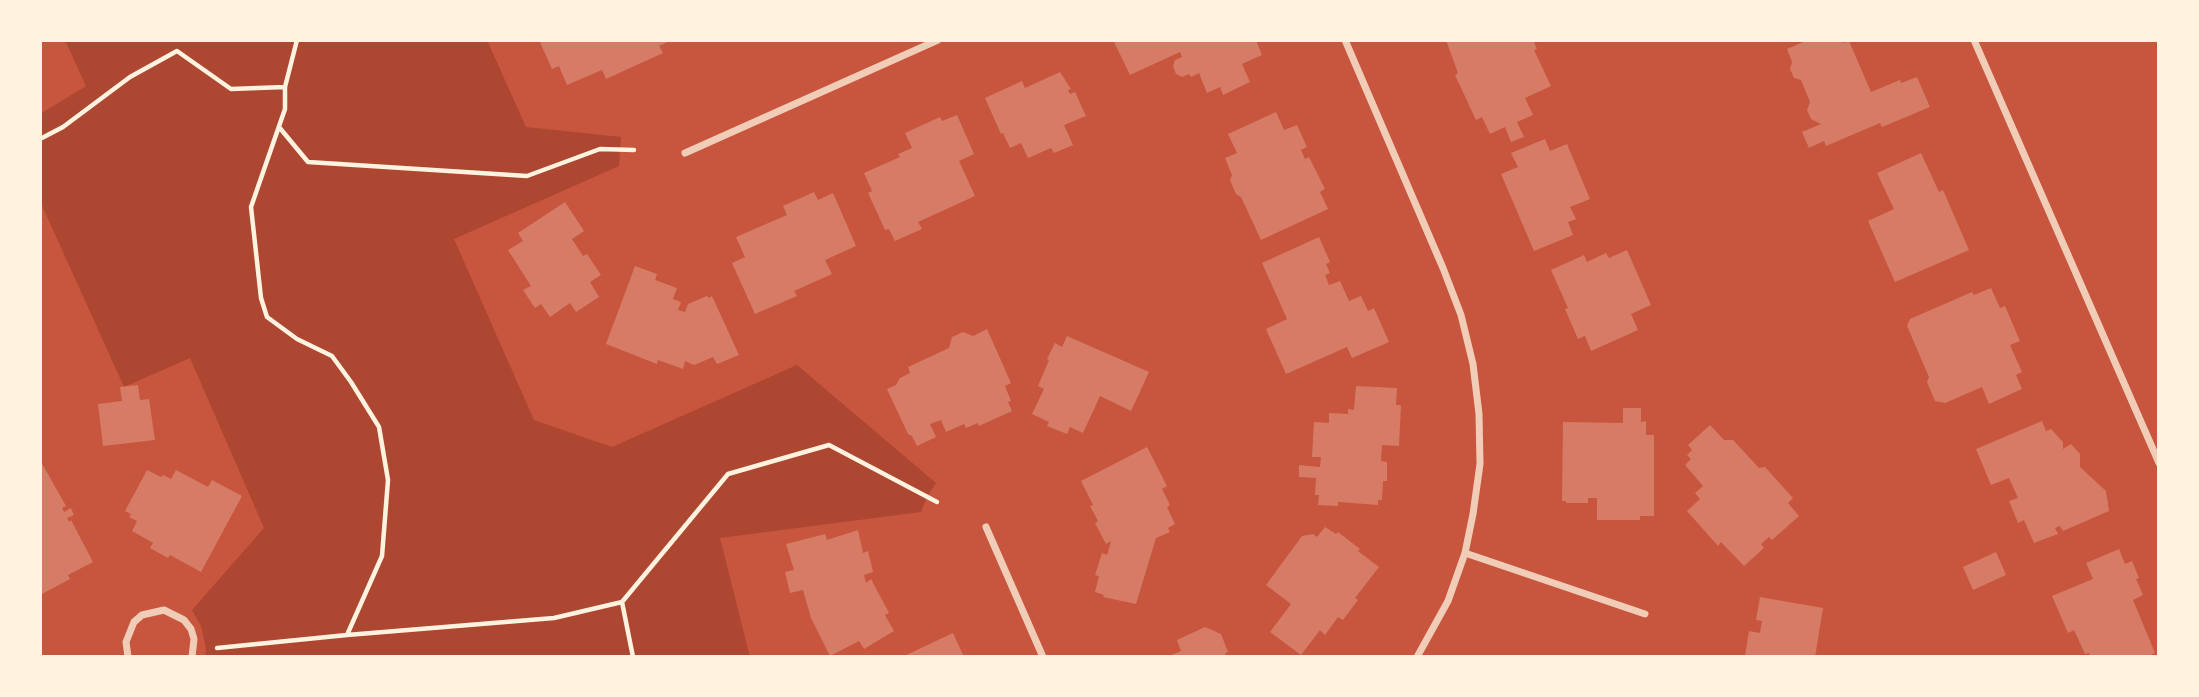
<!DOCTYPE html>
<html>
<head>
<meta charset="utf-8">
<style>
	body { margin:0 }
	#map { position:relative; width:2199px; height:697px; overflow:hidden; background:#c8553d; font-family:"Nunito Sans",sans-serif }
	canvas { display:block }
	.frame { position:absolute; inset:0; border:42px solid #fff3e0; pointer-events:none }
</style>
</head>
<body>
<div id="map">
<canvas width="2199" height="697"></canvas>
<div class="frame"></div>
</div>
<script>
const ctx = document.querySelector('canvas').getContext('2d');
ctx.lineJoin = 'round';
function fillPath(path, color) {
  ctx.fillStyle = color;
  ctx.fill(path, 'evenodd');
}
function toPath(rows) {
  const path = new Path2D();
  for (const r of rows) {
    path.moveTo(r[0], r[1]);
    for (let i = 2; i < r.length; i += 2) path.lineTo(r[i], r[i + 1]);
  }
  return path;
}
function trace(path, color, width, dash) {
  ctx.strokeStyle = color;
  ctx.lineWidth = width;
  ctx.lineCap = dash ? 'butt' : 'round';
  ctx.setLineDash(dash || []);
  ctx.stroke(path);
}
fillPath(toPath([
	[65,40,487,40,526,127,621,137,619,166,454,239,534,420,612,447,797,365,936,483,927,497,921,512,720,538,750,657,205,657,206,648,201,626,192,610,264,528,190,358,124,387,40,201,40,114,86,86]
]), '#ae4732');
fillPath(toPath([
	[539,40,672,40,659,46,663,53,606,79,602,70,567,85,559,66,552,69],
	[1118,40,1256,40,1262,55,1242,64,1250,82,1223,95,1220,87,1207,93,1199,73,1191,77,1189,74,1182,77,1176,74,1173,66,1175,60,1182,57,1180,52,1130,75,1114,42],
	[1446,40,1533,40,1537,49,1534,50,1551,86,1525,98,1533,115,1517,122,1524,137,1511,142,1505,127,1490,134,1482,117,1476,120,1455,75,1458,73],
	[1808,40,1842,40,1843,43,1849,41,1871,92,1900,80,1901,83,1917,77,1930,107,1882,127,1880,123,1826,146,1824,141,1809,148,1802,132,1821,124,1811,119,1807,110,1810,102,1801,80,1794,78,1790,69,1792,62,1787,49],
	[1060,72,1071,89,1068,90,1070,94,1075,92,1086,116,1064,125,1073,145,1054,153,1051,148,1028,158,1021,143,1010,148,1003,133,1001,134,985,98,1022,81,1025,88],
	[1276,112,1284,130,1297,125,1307,147,1301,150,1305,159,1309,157,1325,189,1320,192,1328,209,1261,240,1241,197,1236,194,1230,180,1232,175,1225,158,1237,153,1228,134],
	[957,115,974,154,959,161,975,196,918,222,922,229,895,241,889,229,885,230,868,193,872,191,864,173,900,157,898,154,912,148,905,133,940,117,942,121],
	[1545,139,1550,151,1567,144,1590,199,1570,207,1576,219,1568,222,1573,235,1534,251,1501,174,1518,167,1511,153],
	[1921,153,1939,192,1943,190,1969,250,1895,282,1868,221,1894,209,1877,173],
	[814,192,818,200,833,193,856,246,825,260,832,274,794,291,797,296,755,314,732,263,745,257,736,237,787,215,783,206],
	[565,202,584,231,572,239,583,256,587,254,601,275,590,282,599,297,576,312,570,303,550,317,541,304,535,308,523,290,531,286,508,250,523,241,518,233],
	[1319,237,1330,262,1326,264,1330,273,1325,275,1329,285,1340,281,1349,301,1361,296,1368,311,1374,308,1389,342,1352,358,1347,347,1286,374,1266,329,1287,319,1262,263],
	[1627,250,1651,305,1631,314,1638,330,1591,351,1585,336,1578,339,1565,309,1568,308,1551,270,1584,255,1587,262,1606,253,1609,258],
	[635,266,657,274,655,280,677,288,673,299,681,302,678,310,685,312,688,304,707,296,709,298,712,296,739,355,717,364,713,357,694,365,685,361,683,369,658,360,657,364,606,344],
	[1991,288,2000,308,2005,306,2020,341,2010,345,2022,372,2016,375,2022,389,1989,404,1982,387,1945,403,1935,401,1927,382,1929,377,1907,326,1910,319,1972,292,1974,295],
	[987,329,1011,383,1005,386,1011,401,1008,402,1012,411,979,426,978,423,966,428,964,424,946,432,941,420,930,424,936,437,917,446,912,436,908,434,887,389,896,385,900,378,910,373,908,367,949,348,952,337,963,332,973,336],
	[1067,336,1149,372,1131,411,1100,396,1083,433,1070,427,1067,434,1047,426,1049,422,1032,414,1044,389,1038,386,1049,360,1047,359,1055,343,1062,347],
	[138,385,140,400,149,399,155,440,103,446,98,404,122,401,120,387],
	[1356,386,1397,388,1396,405,1401,405,1399,446,1382,445,1381,461,1387,462,1387,481,1383,481,1382,500,1378,500,1378,505,1338,502,1338,506,1318,505,1319,495,1315,495,1316,478,1299,477,1299,465,1320,467,1321,457,1312,457,1314,422,1329,423,1329,413,1348,414,1348,409,1354,410],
	[1623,408,1641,408,1641,422,1646,421,1646,435,1654,435,1654,516,1640,516,1640,520,1597,520,1597,498,1588,498,1588,503,1566,503,1566,501,1562,501,1563,422,1623,423],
	[2042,421,2046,431,2051,429,2063,442,2063,449,2071,444,2080,454,2080,467,2106,491,2109,511,2063,531,2060,526,2055,528,2058,534,2034,543,2024,520,2018,523,2009,501,2018,498,2009,478,1991,485,1976,449],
	[1710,425,1724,440,1733,440,1759,468,1765,467,1793,498,1788,503,1799,516,1772,540,1769,537,1761,544,1764,548,1744,566,1721,542,1718,546,1687,511,1700,499,1695,493,1703,486,1685,465,1691,459,1687,455,1692,450,1688,445],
	[1147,447,1167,486,1162,489,1170,505,1167,507,1175,524,1168,528,1170,532,1156,538,1136,604,1103,597,1104,595,1095,592,1099,576,1095,575,1102,553,1107,555,1111,541,1106,544,1095,523,1098,521,1090,506,1093,505,1081,481],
	[40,460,66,506,62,508,64,512,71,508,74,515,67,518,69,522,71,520,93,562,68,575,70,579,40,595],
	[147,470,161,477,163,475,171,479,176,470,208,487,212,480,242,496,201,572,170,555,168,558,150,548,153,543,132,531,137,521,129,517,131,514,125,511],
	[1325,527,1336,534,1338,532,1360,549,1358,551,1379,567,1355,598,1358,600,1343,620,1338,617,1325,635,1320,630,1301,655,1270,632,1291,604,1266,585,1302,536,1313,534,1317,537],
	[858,530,863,553,868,551,873,572,864,575,866,583,871,579,889,613,885,615,894,631,864,649,859,641,830,656,811,618,803,590,790,593,785,572,794,570,786,544,825,534,827,540],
	[2119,549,2125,564,2132,561,2139,578,2136,579,2143,595,2133,600,2155,653,2146,657,2090,657,2089,653,2085,654,2074,630,2068,633,2052,596,2093,579,2086,563],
	[1996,552,2006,575,1973,590,1963,567],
	[1760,597,1823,608,1815,657,1745,656,1749,631,1760,633,1762,621,1756,620],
	[1205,627,1221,634,1228,652,1225,653,1227,657,1167,657,1181,651,1177,640],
	[953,633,964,657,902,657]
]), '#d67c66');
trace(toPath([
	[279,127,308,162,527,176,600,149,634,150],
	[40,139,63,127,130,77,177,51,231,89,285,87,297,40],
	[622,602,633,657],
	[347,635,554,618,622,602,728,474,829,445,937,502],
	[217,648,347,635,382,556,388,480,379,427,351,382,332,356,297,339,267,317,261,298,251,207,285,109,285,87]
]), '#fff3e0', 4.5);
trace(toPath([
	[1345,40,1443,268,1461,315,1473,364,1479,414,1480,464,1473,514,1465,553,1448,601,1417,657],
	[1974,40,2159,463],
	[685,153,938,40],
	[986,527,1043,657],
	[1465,553,1645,614],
	[128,657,126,642,134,622,142,615,164,610,184,620,191,629,194,639,192,657]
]), '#f1ccb7', 7);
</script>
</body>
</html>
